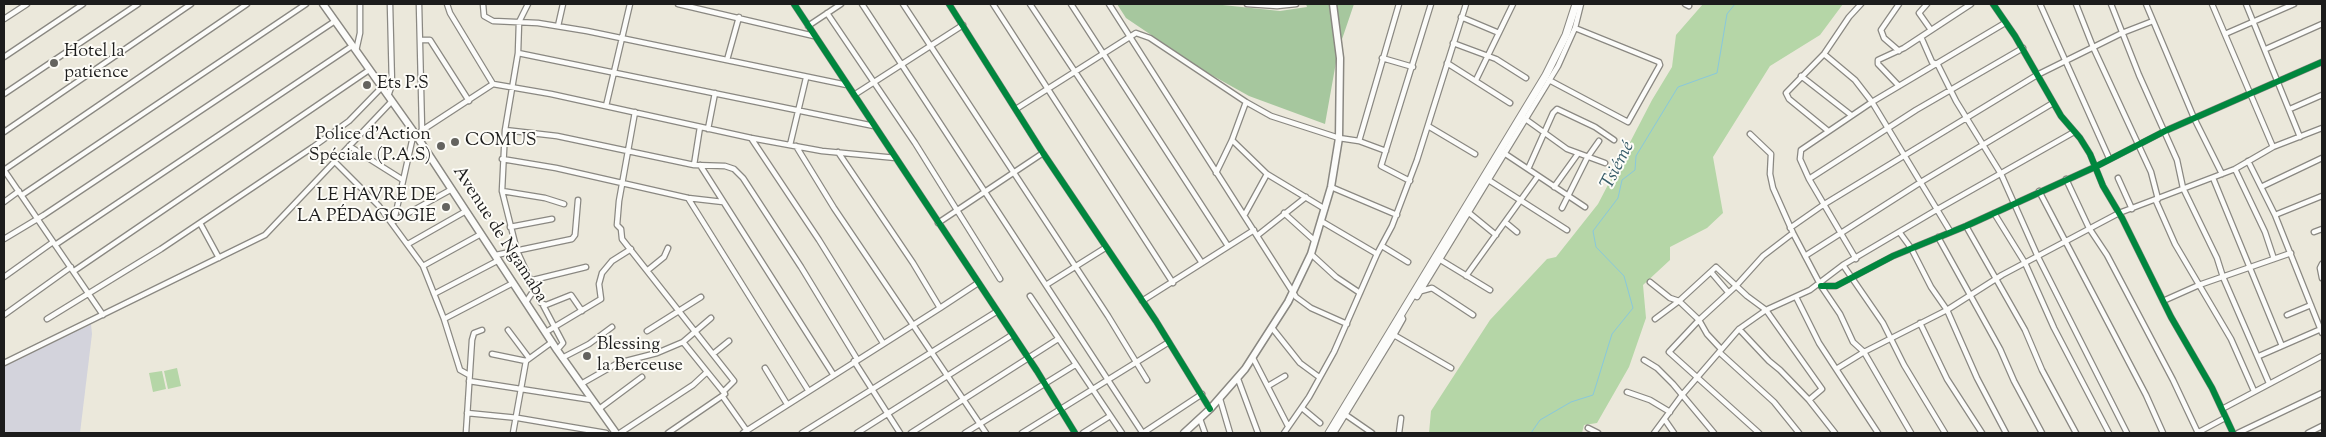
<!DOCTYPE html>
<html>
<head>
<meta charset="utf-8">
<style>
	body { margin:0 }
	#map { position:relative; width:2326px; height:437px; overflow:hidden; background:#ebe8db; font-family:"Sorts Mill Goudy",serif }
	canvas { display:block }
	.frame { position:absolute; inset:0; border:5px solid #1c1c1c; pointer-events:none }
</style>
</head>
<body>
<div id="map">
<canvas width="2326" height="437"></canvas>
<div class="frame"></div>
</div>
<script>
const ctx = document.querySelector('canvas').getContext('2d');
ctx.lineJoin = 'round';
function fillPath(path, color) {
  ctx.fillStyle = color;
  ctx.fill(path, 'evenodd');
}
function toPath(rows) {
  const path = new Path2D();
  for (const r of rows) {
    path.moveTo(r[0], r[1]);
    for (let i = 2; i < r.length; i += 2) path.lineTo(r[i], r[i + 1]);
  }
  return path;
}
function trace(path, color, width, dash) {
  ctx.strokeStyle = color;
  ctx.lineWidth = width;
  ctx.lineCap = dash ? 'butt' : 'round';
  ctx.setLineDash(dash || []);
  ctx.stroke(path);
}
function drawText(font, color, halo, rows, align = 'center') {
  ctx.font = font + ' "Sorts Mill Goudy",serif';
  ctx.lineWidth = 4;
  ctx.setLineDash([]);
  ctx.textBaseline = 'middle';
  ctx.strokeStyle = halo;
  ctx.fillStyle = color;
  for (const [text, x, y, turn = 0] of rows) {
    ctx.save();
    ctx.translate(x, y);
    ctx.rotate((+turn || 0) * Math.PI / 180);
    ctx.textAlign = isNaN(turn) ? turn : align;
    if (halo) ctx.strokeText(text, 0, 0);
    ctx.fillText(text, 0, 0);
    ctx.restore();
  }
}
fillPath(toPath([
	[91,324,92,334,80,433,4,433,4,365]
]), '#d3d3dc');
fillPath(toPath([
	[1703,4,1843,4,1820,35,1770,66,1713,157,1723,213,1707,228,1670,247,1670,260,1643,285,1646,318,1629,367,1597,423,1584,425,1582,433,1429,433,1431,411,1490,320,1547,259,1556,257,1598,204,1652,100,1672,67,1676,35],
	[177,368,181,386,168,389,164,371],
	[162,371,166,389,153,392,149,373]
]), '#b5d6a7');
fillPath(toPath([
	[1117,4,1213,4,1280,11,1307,7,1306,4,1354,4,1338,51,1325,124,1249,96,1206,72,1126,18]
]), '#a6c79e');
trace(toPath([
	[1531,433,1540,420,1571,402,1593,395,1612,334,1633,308,1624,276,1596,247,1593,231,1618,198,1622,180,1635,170,1636,156,1678,87,1717,73,1727,14,1735,4]
]), '#89c8dc', 1);
const street = toPath([
	[419,4,422,130],
	[447,4,450,13,493,84],
	[483,4,484,16,493,21,538,23,587,31,847,85],
	[528,4,519,22,518,53,505,130,502,191,517,251,541,303,546,305,571,295,582,311],
	[678,4,814,36],
	[794,4,1037,371,1075,433],
	[862,4,1142,432],
	[903,4,1108,316,1147,380],
	[949,4,1043,153,1156,321,1210,409],
	[993,4,1173,283],
	[1030,4,1202,263],
	[1071,4,1228,246],
	[1109,4,1296,297,1311,308,1347,324],
	[1247,4,1277,6,1296,4],
	[1685,4,1689,6],
	[1899,4,1881,30,1884,38,1899,51],
	[1927,4,1919,13,1931,30],
	[1993,4,2015,36,2061,116,2080,138,2090,154,2103,186,2122,218,2171,317,2212,388,2233,433],
	[2040,4,2109,158],
	[2076,4,2093,47,2151,172,2158,199],
	[2111,4,2139,75,2177,160,2183,188,2217,258,2223,277,2269,383],
	[2146,4,2194,118,2222,174],
	[2212,4,2273,147],
	[2246,4,2300,137],
	[827,13,915,143,1000,279],
	[1461,17,1499,33],
	[4,19,27,4],
	[558,26,563,4],
	[808,26,841,4],
	[2225,34,2294,4],
	[1921,37,1932,62,1938,65,1956,101,2001,174,2038,257,2127,433],
	[420,40,430,40,469,101],
	[1453,43,1496,59,1526,78],
	[2266,49,2322,24],
	[356,51,360,33,360,4],
	[518,53,874,126],
	[1824,54,1855,80,1872,102,1950,231],
	[4,57,83,4],
	[1382,58,1413,67],
	[727,60,739,17],
	[1447,63,1510,103],
	[1801,76,1851,115],
	[1476,80,1513,4],
	[1549,80,1628,122,1660,65,1659,62,1575,28],
	[493,84,551,94,751,138,822,151,896,158],
	[1899,86,1878,64,1878,60,1904,48,1971,4],
	[4,94,138,4],
	[854,95,963,25],
	[388,96,392,85,390,4],
	[606,106,630,4],
	[1016,109,1136,33,1150,38,1246,102,1271,116,1339,138,1359,141,1386,151],
	[2290,109,2322,95],
	[635,112,619,201,617,225,621,229,622,239,734,381,724,391],
	[1524,118,1567,149,1605,163],
	[1428,126,1475,154],
	[708,129,715,93],
	[505,130,557,136,694,165,725,166,734,169,743,178,801,267,857,359],
	[1827,130,1789,99,1786,93,1824,54,1849,17,1861,4],
	[421,131,493,84],
	[4,132,191,4],
	[1750,134,1771,154,1770,174,1773,188,1793,233,1821,286,1840,314,1853,342,1864,352,1911,433],
	[751,138,819,240,883,343],
	[1232,140,1267,174,1325,209],
	[1359,141,1399,4],
	[790,145,806,78],
	[349,146,403,180],
	[796,146,834,208,986,433],
	[1501,151,1585,207],
	[838,152,913,263,940,308,978,283],
	[502,159,556,168,688,198,723,202],
	[2248,161,2275,215,2322,333],
	[335,162,379,206,423,266,444,319,460,370,469,375],
	[694,165,700,127],
	[700,165,833,374],
	[1528,169,1553,113,1557,109,1595,127,1614,140],
	[2235,169,2265,232,2274,259],
	[1216,173,1232,140,1246,102],
	[2118,178,2132,209],
	[2213,178,2282,346],
	[1487,179,1567,230],
	[1809,179,1916,110,2023,48],
	[2066,179,2089,228,2107,255,2173,380,2198,433],
	[1410,181,1381,166,1431,4],
	[1331,187,1397,215],
	[1554,187,1577,155],
	[2261,187,2322,158],
	[502,191,545,198,564,204],
	[2039,191,2146,395,2163,433],
	[22,195,306,4],
	[688,198,808,390],
	[2156,201,2175,244,2231,339,2254,391],
	[4,202,19,191],
	[1562,208,1587,158,1599,141],
	[1468,212,1496,235],
	[1284,213,1315,241],
	[1994,213,2025,263,2054,328,2109,433],
	[1245,214,1267,174],
	[2275,215,2322,196],
	[394,221,414,132],
	[394,221,452,189],
	[1321,221,1377,254],
	[1505,222,1517,232],
	[200,223,219,258],
	[938,223,1043,153],
	[1966,226,2025,330,2042,370,2076,433],
	[510,227,552,219],
	[1790,228,1823,205,2037,75,2122,33,2153,21],
	[2314,232,2322,229],
	[1900,233,1911,248,1931,287,1947,310,1977,378,2006,433],
	[1258,235,1306,197],
	[1938,237,2000,349,2014,381,2042,433],
	[4,239,44,215,335,21],
	[408,244,466,211],
	[55,245,352,46],
	[1382,246,1408,262],
	[1311,254,1336,277,1360,293],
	[496,255,572,239,575,235,578,200],
	[1805,256,1921,182,2053,103],
	[1439,259,1490,290],
	[1856,259,1809,179,1800,159,1801,150,1872,102,2005,23],
	[2322,264,2320,268,2322,278],
	[1843,265,1883,323,1904,365,1945,433],
	[423,266,481,234],
	[648,270,664,257,668,248],
	[74,271,369,70],
	[1711,272,1728,292],
	[1466,276,1538,176],
	[4,277,53,242],
	[529,281,586,267],
	[1650,282,1670,298,1679,301,1699,320,1707,334,1721,349],
	[1046,285,1105,248],
	[1821,286,1836,286,1893,256,1966,226,2095,167,2165,131,2322,62],
	[1421,291,1432,288,1473,315],
	[434,294,499,260],
	[1412,295,1417,297,1420,292,1558,66,1575,28,1581,4],
	[1030,296,1122,433],
	[1796,297,1819,343,1878,433],
	[1142,301,1254,230],
	[2163,301,2199,285,2291,253],
	[526,302,534,290],
	[543,305,563,343,557,350],
	[4,315,71,267],
	[103,315,4,170,247,4],
	[2287,315,2311,305],
	[47,319,161,249,313,147,349,121,382,87],
	[444,319,513,283],
	[1655,319,1679,301,1716,267,1747,296,1766,310,1822,389,1809,400],
	[1920,323,1947,379,1982,433],
	[1273,329,1300,363,1319,377],
	[1739,329,1769,361,1780,370,1809,400,1835,433],
	[508,330,529,358],
	[647,331,701,297],
	[546,332,601,299,599,284,602,273,612,261,631,249],
	[1394,335,1451,368],
	[1719,352,1774,402,1799,433],
	[492,354,526,361],
	[713,354,729,341],
	[2259,356,2321,329],
	[562,358,589,344,612,327],
	[1253,358,1288,426],
	[1644,360,1657,368,1673,384,1714,433],
	[854,361,900,433],
	[4,363,265,235,392,101],
	[765,368,787,404],
	[1838,368,1864,352,1947,310,2002,275,2119,213,2235,169,2273,147,2322,128],
	[1238,379,1258,433],
	[469,381,592,400],
	[581,384,618,363,657,353,683,342,711,318],
	[1268,386,1285,376],
	[1627,392,1650,400,1670,412],
	[723,397,747,431],
	[1220,399,1230,433],
	[1302,408,1320,423],
	[599,409,642,377],
	[2222,409,2322,356],
	[467,413,518,418,606,433],
	[1346,415,1372,433],
	[1200,419,1205,433],
	[1665,420,1674,433],
	[1588,428,1598,433],
	[466,433,472,340,474,333,482,330],
	[513,433,526,361,552,342],
	[620,433,693,385,707,372],
	[668,433,725,394,683,342],
	[743,433,940,308],
	[802,433,996,312],
	[857,433,1012,335],
	[911,433,1058,339],
	[965,433,1075,365],
	[1022,433,1169,342],
	[1083,433,1110,416],
	[1143,433,1202,394],
	[1284,433,1309,397,1334,352,1377,254,1392,226,1417,160,1466,4],
	[1334,433,1394,335,1403,319,1401,315],
	[1399,433,1401,418],
	[1654,433,1682,395,1739,329,1766,310,1810,290,1843,265,1938,209,2074,132],
	[1759,433,1669,352,1699,320,1736,286,1763,256,1793,233],
	[2197,433,2225,418],
	[2238,433,2322,393],
	[2308,433,2322,426]
]);
const secondary = toPath([
	[323,4,416,135,557,350,616,433],
	[1184,433,1210,409,1245,369,1288,302,1311,254,1331,187,1339,138,1340,58,1333,4]
]);
const primary = toPath([
	[1329,433,1546,75,1566,35,1576,4]
]);
trace(street, '#8a8882', 7);
trace(secondary, '#8a8882', 9);
trace(primary, '#8a8882', 9);
trace(street, '#fcfcfa', 4.5);
trace(secondary, '#fcfcfa', 6);
trace(primary, '#fcfcfa', 7);
trace(toPath([
	[794,4,1037,371,1075,433],
	[949,4,1043,153,1156,321,1210,409],
	[1993,4,2015,36,2061,116,2080,138,2090,154,2103,186,2122,218,2171,317,2212,388,2233,433],
	[1821,286,1836,286,1893,256,1966,226,2095,167,2165,131,2322,62]
]), '#00873e', 6);
for (const [x, y, r, color] of [
	[54,63,5,"#64635f"],
	[367,85,5,"#64635f"],
	[455,142,5,"#64635f"],
	[441,146,5,"#64635f"],
	[446,207,5,"#64635f"],
	[587,356,5,"#64635f"]
]) {
  const dot = new Path2D();
  dot.arc(x, y, r, 0, 2 * Math.PI);
  ctx.fillStyle = color;
  ctx.fill(dot);
  trace(dot, '#fdfcf7', 2);
}
drawText('18px', '#1c1c1c', '#fdfcf7', [
	["Hotel la",64,53],
	["patience",64,74],
	["Ets P.S",377,85],
	["Police d’Action",431,136,"right"],
	["Spéciale (P.A.S)",431,157,"right"],
	["COMUS",465,142],
	["LE HAVRE DE",436,197,"right"],
	["LA PÉDAGOGIE",436,218,"right"],
	["Blessing",597,346],
	["la Berceuse",597,367]
], 'left');
drawText('18px', '#1c1c1c', '#fdfcf7', [
	["Avenue de Ngamaba",499,235,57]
]);
drawText('italic 19px', '#375c69', '#fdfcf7', [
	["Tsiémé",1619,166,-63]
]);
</script>
</body>
</html>
